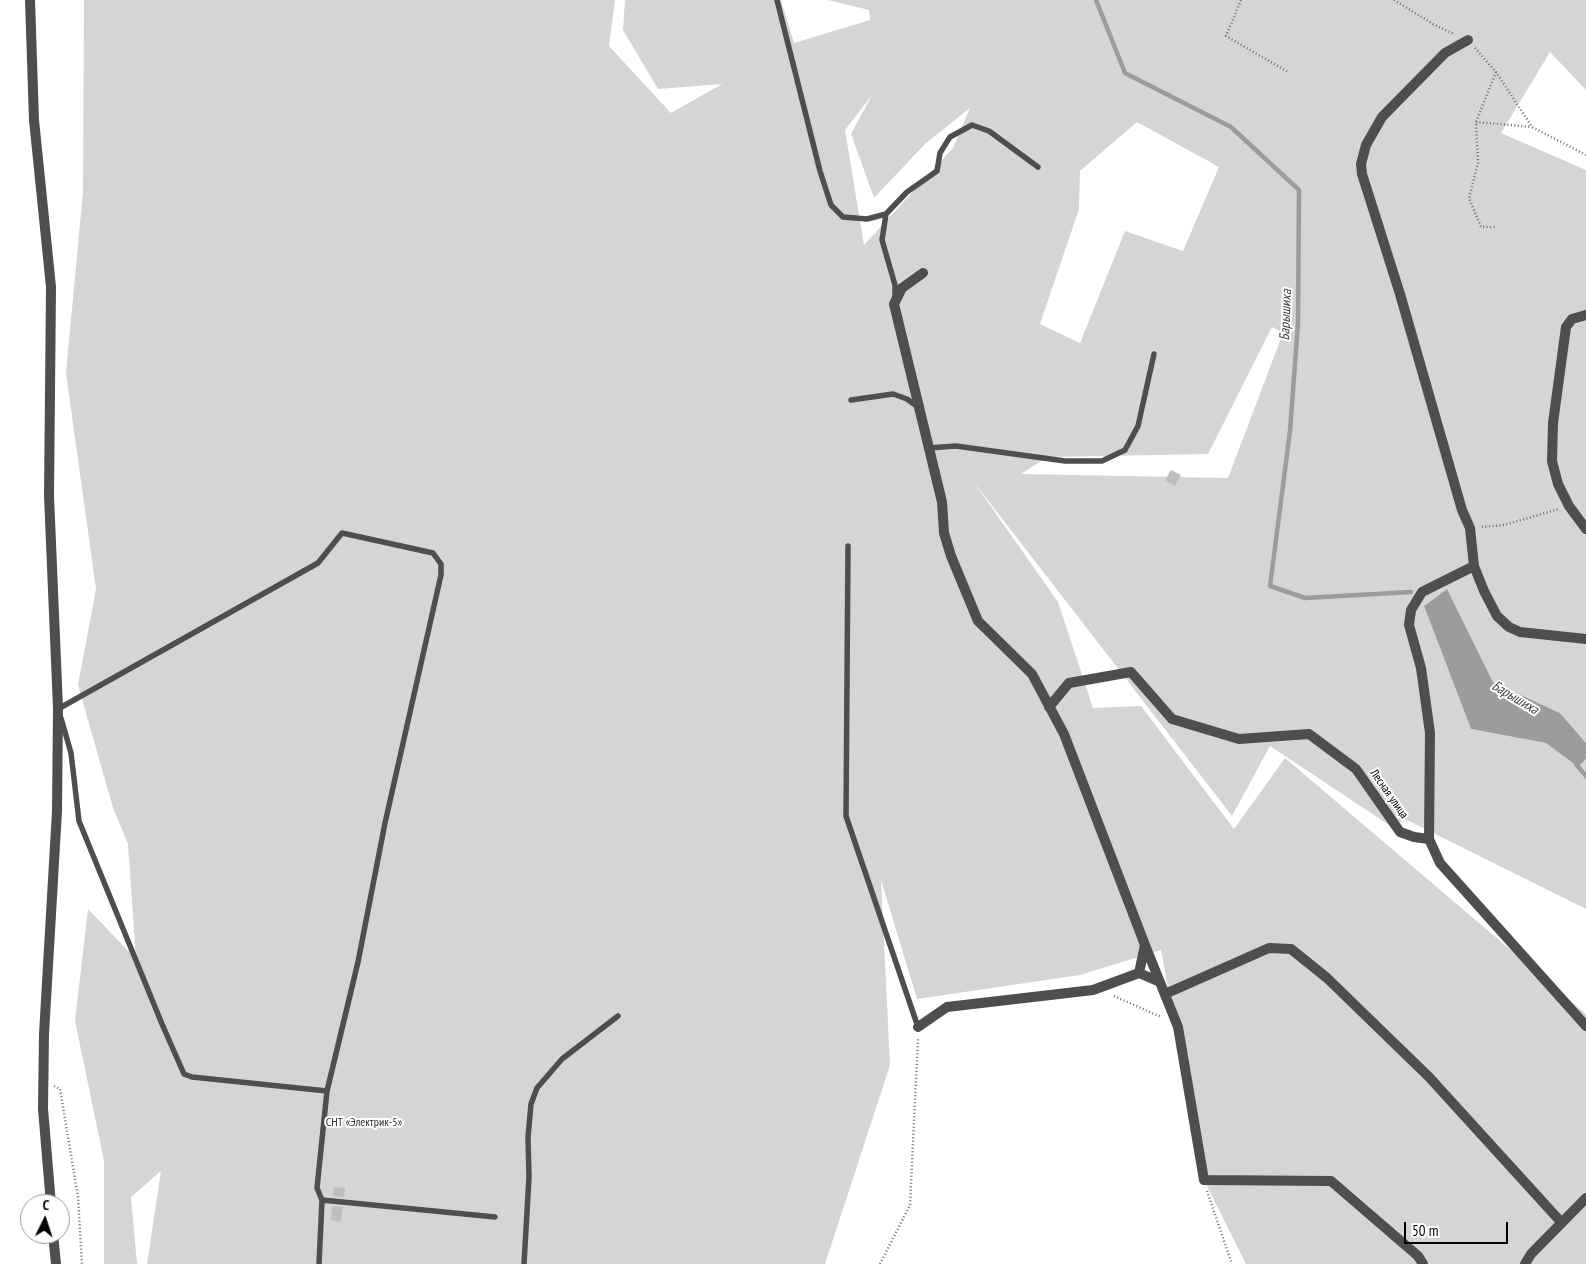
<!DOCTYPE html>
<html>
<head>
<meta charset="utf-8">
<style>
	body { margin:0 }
	#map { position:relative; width:1586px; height:1264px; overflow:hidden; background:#fff; font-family:"PT Sans Narrow",sans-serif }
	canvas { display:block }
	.north { position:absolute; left:20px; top:1194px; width:50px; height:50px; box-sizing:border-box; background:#fff; border:1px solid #999; border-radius:50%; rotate:4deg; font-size:14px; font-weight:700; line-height:20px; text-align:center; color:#000 }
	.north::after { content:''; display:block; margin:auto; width:18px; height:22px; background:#000; clip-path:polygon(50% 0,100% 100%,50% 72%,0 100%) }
	.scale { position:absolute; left:1404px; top:1222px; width:104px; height:22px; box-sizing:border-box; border:2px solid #000; border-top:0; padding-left:6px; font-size:15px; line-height:18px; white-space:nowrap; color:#000; -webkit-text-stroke:4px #fff; paint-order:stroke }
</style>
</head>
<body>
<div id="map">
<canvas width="1586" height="1264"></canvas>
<div class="north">С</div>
<div class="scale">50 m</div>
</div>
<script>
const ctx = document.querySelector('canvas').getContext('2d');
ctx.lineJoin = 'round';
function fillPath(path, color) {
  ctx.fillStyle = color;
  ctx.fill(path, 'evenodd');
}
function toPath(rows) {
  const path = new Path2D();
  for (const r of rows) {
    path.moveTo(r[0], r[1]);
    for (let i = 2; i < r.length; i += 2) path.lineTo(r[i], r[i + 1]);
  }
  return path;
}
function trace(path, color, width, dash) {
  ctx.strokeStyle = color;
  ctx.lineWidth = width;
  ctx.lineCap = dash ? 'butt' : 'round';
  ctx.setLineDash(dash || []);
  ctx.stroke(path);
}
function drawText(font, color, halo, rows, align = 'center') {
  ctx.font = font + ' "PT Sans Narrow",sans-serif';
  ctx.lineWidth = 4;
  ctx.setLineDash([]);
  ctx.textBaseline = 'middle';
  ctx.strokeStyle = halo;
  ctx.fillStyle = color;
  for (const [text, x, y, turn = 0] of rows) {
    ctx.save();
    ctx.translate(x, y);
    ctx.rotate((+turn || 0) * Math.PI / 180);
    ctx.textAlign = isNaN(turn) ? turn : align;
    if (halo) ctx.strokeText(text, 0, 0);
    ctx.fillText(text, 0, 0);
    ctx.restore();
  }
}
fillPath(toPath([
	[84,0,615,0,609,46,671,113,722,84,658,89,623,30,625,0,781,0,794,43,870,20,869,10,828,0,1586,0,1586,90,1550,52,1501,133,1586,170,1586,743,1560,713,1493,682,1447,589,1424,606,1471,729,1546,743,1578,767,1586,759,1586,909,1407,820,1389,825,1270,746,1232,816,973,481,1058,602,1093,708,1141,706,1234,829,1285,758,1586,1014,1586,1264,1246,1264,1204,1180,1161,950,1080,975,917,999,881,880,890,1065,825,1264,147,1264,161,1171,131,1197,137,1264,104,1264,104,1161,75,1021,88,909,136,959,128,844,113,808,78,685,96,589,66,373,83,192],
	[872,95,851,134,874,198,926,143,970,108,953,148,864,245,845,130],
	[1137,122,1219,167,1183,251,1125,231,1080,343,1040,324,1079,209,1080,171],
	[1272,327,1283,333,1228,478,1021,474,1047,457,1208,454]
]), '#d5d5d5');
fillPath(toPath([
	[1447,589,1493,682,1560,713,1586,743,1586,759,1578,767,1546,743,1471,729,1424,606]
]), '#9c9c9c');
trace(toPath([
	[1096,0,1125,73,1231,127,1299,190,1298,323,1290,431,1270,586,1305,598,1411,592],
	[1576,764,1586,776]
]), '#9c9c9c', 4.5);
fillPath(toPath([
	[1171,470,1181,475,1175,486,1165,480],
	[334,1187,345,1188,344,1197,333,1196],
	[332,1206,343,1207,341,1222,331,1220]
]), '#bebebe');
trace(toPath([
	[1241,0,1226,36,1288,72],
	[1394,0,1433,24,1454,34],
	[1475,48,1496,72,1532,127,1586,155],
	[1496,72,1476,122,1478,163,1469,198,1481,227,1497,227],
	[1476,122,1532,127],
	[1482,527,1504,525,1559,509],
	[1114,996,1161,1017],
	[54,1086,60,1089,78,1197,82,1264],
	[1207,1191,1232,1264],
	[880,1264,910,1205,918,1038]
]), '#707070', 2.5, [1, 2.5]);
trace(toPath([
	[777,0,820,171,831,205,843,217,867,219,886,214],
	[895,297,895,285,882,240,886,214,907,192,937,171,940,153,950,137,972,125,989,131,1038,167],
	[851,400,893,394,907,399,918,407],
	[929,448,956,446,1065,461,1102,461,1125,450,1138,426,1154,354],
	[848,546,846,816,918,1027],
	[58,709,318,563,342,533,433,553,441,564,441,575,385,823,358,962,327,1091,317,1188,322,1200,319,1264],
	[61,718,71,753,79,821,162,1024,184,1074,192,1077,327,1091],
	[322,1200,495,1217],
	[524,1264,529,1177,528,1137,531,1104,537,1088,562,1059,618,1016]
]), '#4e4e4e', 5.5);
trace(toPath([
	[30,0,34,120,51,287,49,496,58,708,57,811,44,1034,43,1109,51,1204],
	[1468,40,1445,53,1382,117,1366,145,1361,164,1362,174,1400,294,1462,510,1470,528,1474,566,1484,591,1497,616,1509,627,1520,632,1586,639],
	[1586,315,1572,319,1566,327,1553,423,1552,461,1558,484,1569,506,1586,529],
	[1474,566,1422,592,1411,610,1409,625,1421,668,1430,733,1429,839,1440,863,1586,1026],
	[1049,707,1069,683,1131,672,1172,719,1239,739,1309,734,1356,769,1400,832,1414,837,1429,839],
	[1145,945,1178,1027,1204,1180,1331,1181,1418,1256,1423,1264],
	[1139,973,1160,982],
	[1165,994,1269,948,1291,949,1327,978,1429,1077,1561,1222],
	[918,1027,947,1007,1093,990,1139,973,1145,945,1064,734,1032,674,978,621,951,556,944,533,942,502,894,304,902,288,923,273],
	[53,1234,56,1264],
	[1525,1264,1531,1254,1586,1198]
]), '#4e4e4e', 10);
drawText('12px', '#000', '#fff', [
	["Лесная улица",1389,794,55]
]);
drawText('12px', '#2c2c2c', '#fff', [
	["СНТ «Электрик-5»",364,1123]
]);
drawText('italic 14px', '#3d3d3d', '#fff', [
	["Барышиха",1286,315,-88],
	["Барышиха",1515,698,31]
]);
</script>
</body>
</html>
